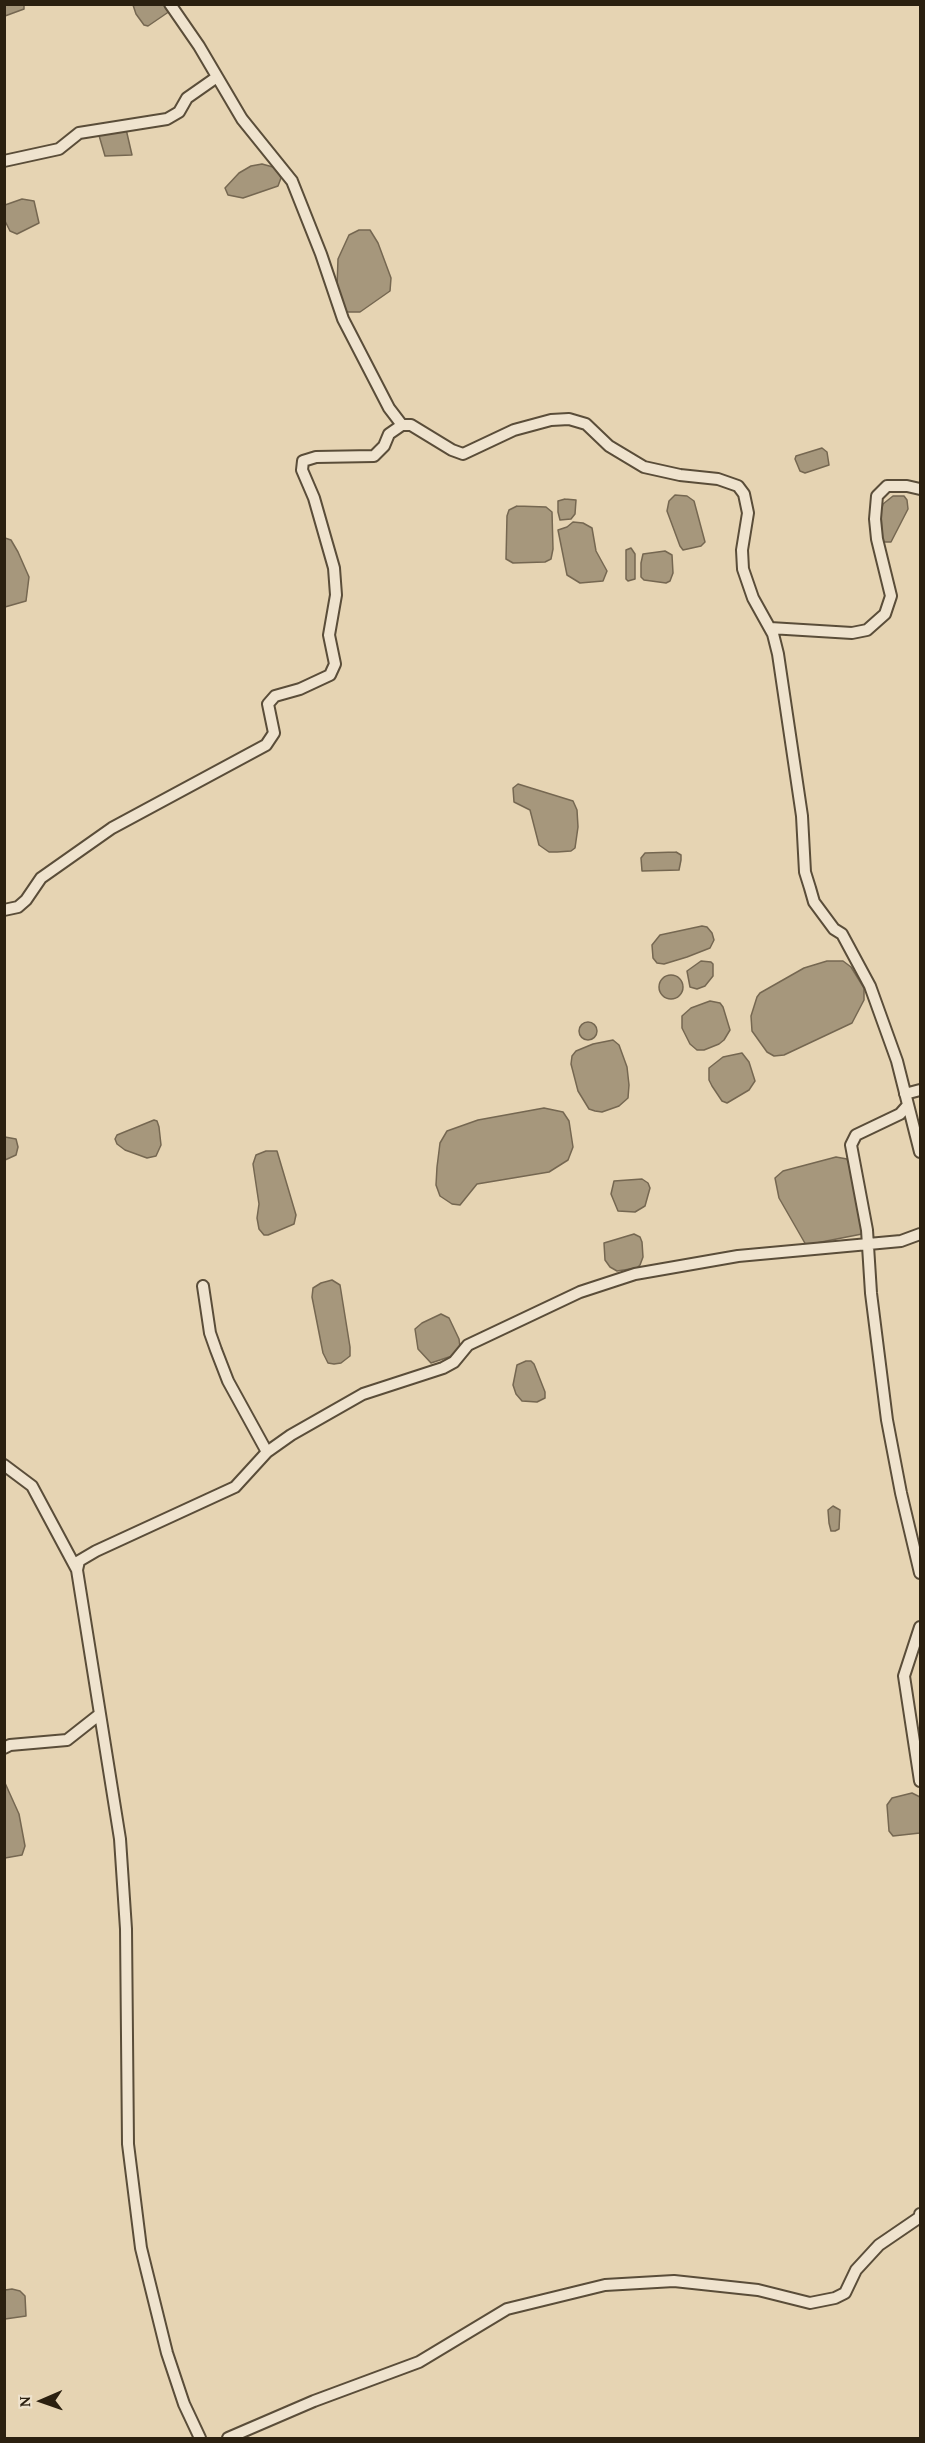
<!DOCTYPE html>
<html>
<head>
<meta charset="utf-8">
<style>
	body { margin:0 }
	#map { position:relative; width:925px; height:2443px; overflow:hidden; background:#e6d4b3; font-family:"Gentium Book Plus",serif }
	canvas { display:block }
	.frame { position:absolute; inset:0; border:6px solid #2b2010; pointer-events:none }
	.north { position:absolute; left:12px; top:2371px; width:60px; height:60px; -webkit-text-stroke:4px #efe3ce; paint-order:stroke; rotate:268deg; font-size:16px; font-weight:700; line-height:24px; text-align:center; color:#2b2010 }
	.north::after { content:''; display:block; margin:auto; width:21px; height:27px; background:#2b2010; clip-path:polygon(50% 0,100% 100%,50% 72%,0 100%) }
</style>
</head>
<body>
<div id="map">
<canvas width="925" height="2443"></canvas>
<div class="frame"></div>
<div class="north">N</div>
</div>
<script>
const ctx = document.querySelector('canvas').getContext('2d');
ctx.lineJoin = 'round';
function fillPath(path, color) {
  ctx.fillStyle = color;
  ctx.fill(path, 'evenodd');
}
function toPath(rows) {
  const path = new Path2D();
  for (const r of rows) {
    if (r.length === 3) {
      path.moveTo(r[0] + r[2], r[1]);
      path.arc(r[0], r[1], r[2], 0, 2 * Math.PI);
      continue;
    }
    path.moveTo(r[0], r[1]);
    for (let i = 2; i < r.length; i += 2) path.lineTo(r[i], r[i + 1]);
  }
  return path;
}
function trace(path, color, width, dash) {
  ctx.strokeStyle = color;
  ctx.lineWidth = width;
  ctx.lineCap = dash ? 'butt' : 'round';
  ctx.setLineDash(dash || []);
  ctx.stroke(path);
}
const water = toPath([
	[4,5,24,5,24,9,5,16,4,5],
	[133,5,166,5,170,11,148,26,144,25,136,14,133,5],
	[126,129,132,155,105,156,98,132,126,129],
	[262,164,273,167,279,173,281,178,278,186,243,198,228,195,225,188,239,173,251,166,262,164],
	[22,199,34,201,39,223,17,234,10,231,5,221,5,205,22,199],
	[359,230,370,230,378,243,391,278,390,291,360,312,347,312,341,303,337,287,338,259,349,235,359,230],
	[822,448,827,452,829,465,805,473,800,471,795,459,796,456,822,448],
	[675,495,687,496,694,501,705,542,701,546,683,550,680,546,667,511,669,501,675,495],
	[893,496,904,496,907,500,908,509,891,542,885,542,882,540,881,511,883,504,893,496],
	[565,499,576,500,575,514,571,519,560,520,558,512,558,501,565,499],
	[517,506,546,507,552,512,553,549,551,559,545,562,513,563,506,559,507,516,509,510,517,506],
	[573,522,583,523,592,528,596,551,607,571,603,581,580,583,567,575,558,530,567,527,573,522],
	[5,538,11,540,18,552,29,577,26,601,5,607,5,538],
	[631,548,635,554,635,579,628,581,626,579,626,550,631,548],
	[665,551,672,555,673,573,670,581,666,583,644,580,641,577,641,563,643,554,665,551],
	[518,784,573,801,577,810,578,827,575,848,571,851,557,852,549,852,539,845,530,810,514,802,513,788,518,784],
	[676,852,681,855,681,860,679,870,642,871,641,858,645,853,676,852],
	[702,926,707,927,712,933,714,940,710,948,687,957,664,964,657,963,653,958,652,945,660,935,702,926],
	[701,961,711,962,713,964,713,976,705,986,697,989,690,987,687,971,701,961],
	[827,961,843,961,851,967,864,988,864,1000,852,1023,784,1055,774,1056,767,1052,752,1031,751,1016,757,997,760,993,804,968,827,961],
	[671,987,12],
	[710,1001,720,1003,723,1007,730,1030,724,1040,719,1044,704,1050,697,1050,690,1044,682,1028,682,1016,691,1008,710,1001],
	[588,1031,9],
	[613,1040,619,1045,627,1067,629,1085,628,1098,619,1106,602,1112,595,1111,589,1109,578,1091,571,1064,572,1056,576,1051,593,1044,613,1040],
	[742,1053,749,1062,755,1081,749,1090,727,1103,722,1101,712,1086,709,1080,709,1068,723,1057,742,1053],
	[544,1108,563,1112,569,1121,573,1147,568,1160,549,1172,477,1184,460,1205,452,1204,440,1196,436,1185,437,1167,440,1143,447,1131,478,1120,544,1108],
	[154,1120,157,1121,159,1127,161,1145,156,1156,147,1158,125,1150,117,1144,115,1139,117,1135,154,1120],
	[5,1137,16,1139,18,1147,16,1155,5,1160,5,1137],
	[266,1151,277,1151,296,1215,294,1224,268,1235,264,1235,259,1229,257,1218,259,1204,253,1164,256,1155,266,1151],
	[836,1157,847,1159,850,1167,861,1210,862,1234,806,1245,779,1198,775,1178,783,1171,836,1157],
	[642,1179,648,1183,650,1188,645,1206,635,1212,618,1211,611,1194,614,1181,642,1179],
	[634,1234,640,1237,642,1242,643,1257,640,1265,637,1268,617,1271,610,1267,605,1260,604,1243,634,1234],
	[332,1280,340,1285,350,1347,350,1356,341,1363,334,1364,328,1363,323,1353,312,1297,313,1288,321,1283,332,1280],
	[441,1314,449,1318,459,1339,460,1347,452,1356,431,1363,418,1349,415,1329,422,1323,441,1314],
	[526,1361,531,1361,534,1364,545,1392,545,1398,537,1402,522,1401,516,1394,513,1385,517,1365,526,1361],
	[833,1506,840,1510,839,1529,835,1531,831,1531,829,1523,828,1510,833,1506],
	[5,1783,19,1814,25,1846,22,1855,5,1858,5,1783],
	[912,1793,920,1797,920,1833,893,1836,889,1831,887,1805,892,1798,912,1793],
	[12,2289,20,2291,25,2296,26,2316,5,2319,5,2290,12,2289]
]);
fillPath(water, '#a6977c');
trace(water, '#756751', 1.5);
const street = toPath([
	[170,4,199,46,242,119,292,181,321,254,343,319,389,408,402,425],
	[4,161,59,149,79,133,167,119,179,112,187,98,217,77],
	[770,628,852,633,867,630,885,614,891,596,877,539,875,519,877,496,887,486,907,486,920,489],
	[4,910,18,907,26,900,41,878,112,828,266,745,274,733,268,704,275,696,300,689,330,675,335,664,329,635,336,595,334,568,314,498,302,470,303,461,316,457,374,456,384,446,389,434,402,425,411,425,452,450,463,454,514,430,551,420,569,419,586,424,609,446,644,467,680,475,718,479,738,486,744,494,748,513,742,550,743,569,753,598,773,634,778,654,802,816,805,872,810,888,814,902,834,929,842,934,870,986,897,1061,920,1152],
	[905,1094,920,1090],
	[908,1105,900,1114,856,1135,851,1145,867,1230,871,1293,887,1420,901,1493,920,1573],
	[203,1286,210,1333,216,1350,228,1381,267,1452],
	[4,1465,32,1486,77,1570],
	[920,1627,904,1676,920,1781],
	[4,1748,10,1745,67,1740,100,1714],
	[200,2438,184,2404,167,2353,141,2248,128,2144,126,1929,120,1839,77,1570,79,1561,96,1551,235,1487,267,1452,291,1435,363,1394,443,1368,454,1362,468,1345,580,1292,635,1274,738,1256,901,1241,920,1234],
	[228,2438,314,2401,419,2362,507,2309,605,2285,674,2281,758,2290,810,2303,835,2298,845,2293,856,2270,879,2245,920,2217,920,2214]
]);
trace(street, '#5a4d39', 14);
trace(street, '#efe3ce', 10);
</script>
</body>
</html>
